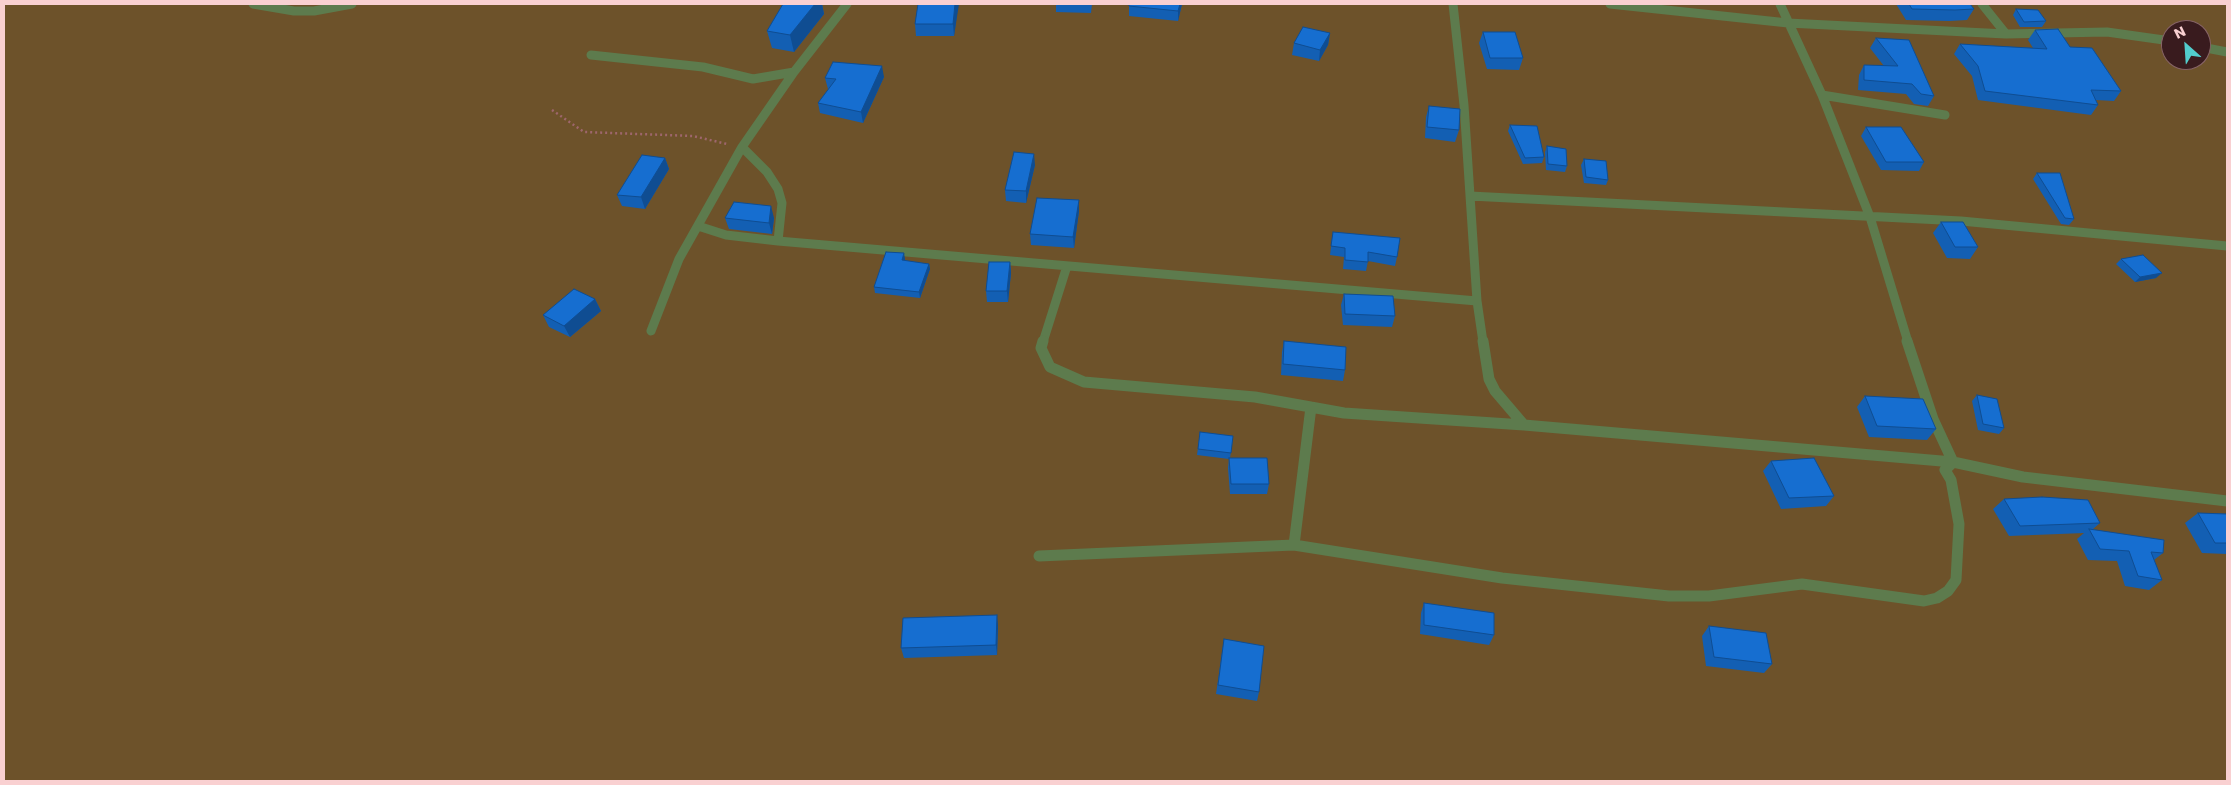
<!DOCTYPE html>
<html>
<head>
<meta charset="utf-8">
<style>
	body { margin:0 }
	#map { position:relative; width:2231px; height:785px; overflow:hidden; background:#66262e; font-family:Poppins,sans-serif }
	canvas { display:block }
	.frame { position:absolute; inset:0; border:5px solid #f9d0d1; pointer-events:none }
	.north { position:absolute; left:2161px; top:20px; width:50px; height:50px; box-sizing:border-box; background:#391b1e; border:1px solid #866366; border-radius:50%; rotate:334deg; font-size:14px; font-weight:700; line-height:20px; text-align:center; color:#f9d0d1 }
	.north::after { content:''; display:block; margin:auto; width:18px; height:22px; background:#52cdcd; clip-path:polygon(50% 0,100% 100%,50% 72%,0 100%) }
</style>
</head>
<body>
<div id="map">
<canvas width="2231" height="785"></canvas>
<div class="frame"></div>
<div class="north">N</div>
</div>
<script>
const ctx = document.querySelector('canvas').getContext('2d');
ctx.lineJoin = 'round';
function fillPath(path, color) {
  ctx.fillStyle = color;
  ctx.fill(path, 'evenodd');
}
function toPath(rows) {
  const path = new Path2D();
  for (const r of rows) {
    path.moveTo(r[0], r[1]);
    for (let i = 2; i < r.length; i += 2) path.lineTo(r[i], r[i + 1]);
  }
  return path;
}
function trace(path, color, width, dash) {
  ctx.strokeStyle = color;
  ctx.lineWidth = width;
  ctx.lineCap = dash ? 'butt' : 'round';
  ctx.setLineDash(dash || []);
  ctx.stroke(path);
}
fillPath(toPath([
	[4,4,2227,4,2227,781,4,781],
	[2171,30,2201,30,2201,60,2171,60]
]), '#6d522a');
trace(toPath([
	[552,110,584,132,693,136,727,144]
]), '#9e666c', 2.5, [2, 3]);
trace(toPath([
	[253,4,294,11,314,11,352,4],
	[1453,4,1464,105,1477,301,1483,342],
	[1610,4,1788,23,2006,34,2107,32,2171,41],
	[1780,4,1822,95,1870,217,1908,342],
	[1982,4,2006,34],
	[2201,47,2227,52],
	[591,55,703,67,753,79,794,72],
	[1822,95,1945,115],
	[742,147,767,172,778,189,782,203,778,241],
	[1470,196,1961,221,2227,246],
	[698,226,726,235,778,241,1477,301],
	[651,331,679,259,742,147,794,72,847,4],
	[1043,342,1067,266]
]), '#5d7b4d', 9);
trace(toPath([
	[1043,341,1041,348,1050,367,1084,382,1255,397,1344,413,1524,425,1953,462,2023,477,2227,501],
	[1483,341,1489,379,1495,391,1524,425],
	[1294,545,1311,407],
	[1039,556,1294,545,1502,578,1669,596,1709,596,1802,584,1924,601,1937,598,1948,591,1956,580,1959,524,1951,480,1945,470,1953,462,1933,419,1907,341]
]), '#5d7b4d', 11);
fillPath(toPath([
	[783,4,822,4,824,14,794,52,772,48,767,31],
	[1056,4,1092,4,1091,13,1056,12],
	[1129,4,1182,4,1178,21,1129,16],
	[1896,4,1970,4,1974,9,1967,20,1949,21,1906,20],
	[958,6,954,36,916,36,915,24],
	[2016,9,2046,21,2042,27,2020,27,2013,15],
	[2035,30,2070,47,2121,91,2114,101,2096,100,2098,105,2091,115,1978,100,1972,76,1954,54,1960,44,2033,48,2028,40],
	[1483,32,1523,58,1519,70,1487,69,1479,43],
	[1330,33,1328,45,1319,61,1292,55,1294,43],
	[1876,38,1934,96,1928,106,1914,104,1906,94,1858,90,1859,75,1864,65,1884,66,1870,48],
	[884,77,863,123,820,113,818,103,829,89,828,89,825,78],
	[1429,106,1459,130,1455,142,1425,138,1426,117],
	[1510,125,1544,157,1542,163,1523,164,1508,131],
	[1866,127,1924,162,1919,171,1881,170,1861,136],
	[1547,146,1567,166,1565,172,1546,170,1545,152],
	[665,158,669,169,645,209,622,206,617,195],
	[1584,159,1608,180,1606,185,1584,183,1581,165],
	[1035,165,1026,203,1006,201,1005,190],
	[2037,173,2074,219,2069,225,2061,224,2033,179],
	[1079,211,1074,248,1031,245,1030,234],
	[725,218,774,218,772,234,729,229],
	[1941,222,1978,247,1970,259,1947,258,1933,233],
	[1333,232,1397,257,1395,266,1368,261,1366,271,1343,269,1344,257,1330,255],
	[905,259,905,261,929,264,930,269,920,298,875,293,874,287],
	[2121,259,2156,278,2135,282,2116,264],
	[1010,262,1011,273,1008,302,987,302,986,291],
	[1344,294,1395,316,1392,327,1343,325,1341,305],
	[595,299,601,311,570,337,549,327,543,315],
	[1284,341,1345,370,1343,381,1281,375,1282,352],
	[1977,395,2004,428,1999,434,1978,430,1972,401],
	[1865,396,1936,429,1927,440,1869,437,1857,407],
	[1200,432,1233,436,1230,458,1269,484,1267,494,1230,494,1228,468,1229,459,1197,455],
	[1771,461,1834,496,1826,506,1781,509,1763,471],
	[2004,499,2100,523,2093,529,2163,553,2154,560,2162,580,2149,590,2125,586,2117,561,2088,560,2077,539,2084,533,2009,536,1993,509],
	[2198,513,2227,514,2227,554,2202,553,2185,523],
	[1424,603,1494,635,1489,645,1420,634,1421,613],
	[998,625,997,655,904,658,901,648],
	[1709,626,1772,664,1764,673,1706,666,1702,636],
	[1224,639,1259,692,1257,701,1216,694]
]), '#135fb3');
fillPath(toPath([
	[815,4,822,4,824,14,794,52,790,35],
	[955,4,959,4,954,36,953,24],
	[1180,4,1182,4,1178,21,1178,11],
	[1330,33,1328,45,1319,61,1320,50],
	[882,66,884,77,863,123,861,112],
	[1034,154,1035,165,1026,203,1026,191],
	[665,158,669,169,645,209,641,197],
	[1079,200,1079,211,1074,248,1073,237],
	[771,206,774,218,772,234,769,223],
	[904,253,905,259,903,266,902,260],
	[1010,262,1011,273,1008,302,1007,291],
	[929,264,930,269,920,298,919,292],
	[2162,273,2156,278,2135,282,2140,277],
	[595,299,601,311,570,337,564,326],
	[997,615,998,625,997,655,996,645]
]), '#0f4d92');
const building = toPath([
	[783,4,815,4,790,35,767,31,783,4],
	[918,4,955,4,953,24,915,24,918,4],
	[1129,4,1180,4,1178,11,1129,6,1129,4],
	[1909,4,1970,4,1974,9,1955,10,1912,9,1909,4],
	[2016,9,2038,10,2046,21,2024,22,2016,9],
	[1303,27,1330,33,1320,50,1294,43,1303,27],
	[2058,29,2070,47,2092,48,2121,91,2091,90,2098,105,1985,91,1978,66,1960,44,2047,49,2035,30,2058,29],
	[1483,32,1515,32,1523,58,1490,58,1483,32],
	[1876,38,1909,40,1934,96,1921,94,1912,84,1864,80,1864,65,1898,66,1876,38],
	[833,62,882,66,861,112,818,103,836,79,825,78,833,62],
	[1429,106,1460,109,1459,130,1427,127,1429,106],
	[1510,125,1537,126,1544,157,1525,158,1510,125],
	[1866,127,1901,127,1924,162,1886,162,1866,127],
	[1547,146,1566,149,1567,166,1548,164,1547,146],
	[1014,152,1034,154,1026,191,1005,190,1014,152],
	[642,155,665,158,641,197,617,195,642,155],
	[1584,159,1606,161,1608,180,1586,177,1584,159],
	[2037,173,2060,173,2074,219,2065,218,2037,173],
	[1037,198,1079,200,1073,237,1030,234,1037,198],
	[734,202,771,206,769,223,725,218,734,202],
	[1941,222,1963,222,1978,247,1955,247,1941,222],
	[1333,232,1400,238,1397,257,1368,252,1368,262,1345,260,1345,248,1331,246,1333,232],
	[886,252,904,253,902,260,929,264,919,292,874,287,886,252],
	[2143,255,2162,273,2140,277,2121,259,2143,255],
	[989,262,1010,262,1007,291,986,291,989,262],
	[574,289,595,299,564,326,543,315,574,289],
	[1344,294,1393,296,1395,316,1345,314,1344,294],
	[1284,341,1346,347,1345,370,1283,364,1284,341],
	[1977,395,1997,399,2004,428,1983,424,1977,395],
	[1865,396,1923,399,1936,429,1877,426,1865,396],
	[1200,432,1233,436,1231,453,1198,449,1200,432],
	[1229,458,1267,458,1269,484,1231,484,1229,458],
	[1814,458,1834,496,1789,498,1771,461,1814,458],
	[2042,497,2088,500,2100,523,2020,526,2004,499,2042,497],
	[2198,513,2227,514,2227,543,2215,543,2198,513],
	[2089,529,2164,540,2163,553,2151,552,2162,580,2138,576,2129,551,2100,549,2089,529],
	[1424,603,1494,613,1494,635,1424,625,1424,603],
	[997,615,996,645,901,648,903,618,997,615],
	[1709,626,1766,633,1772,664,1714,657,1709,626],
	[1224,639,1264,646,1259,692,1218,685,1224,639]
]);
fillPath(building, '#166ed0');
trace(building, '#0f4d92', 1);
</script>
</body>
</html>
